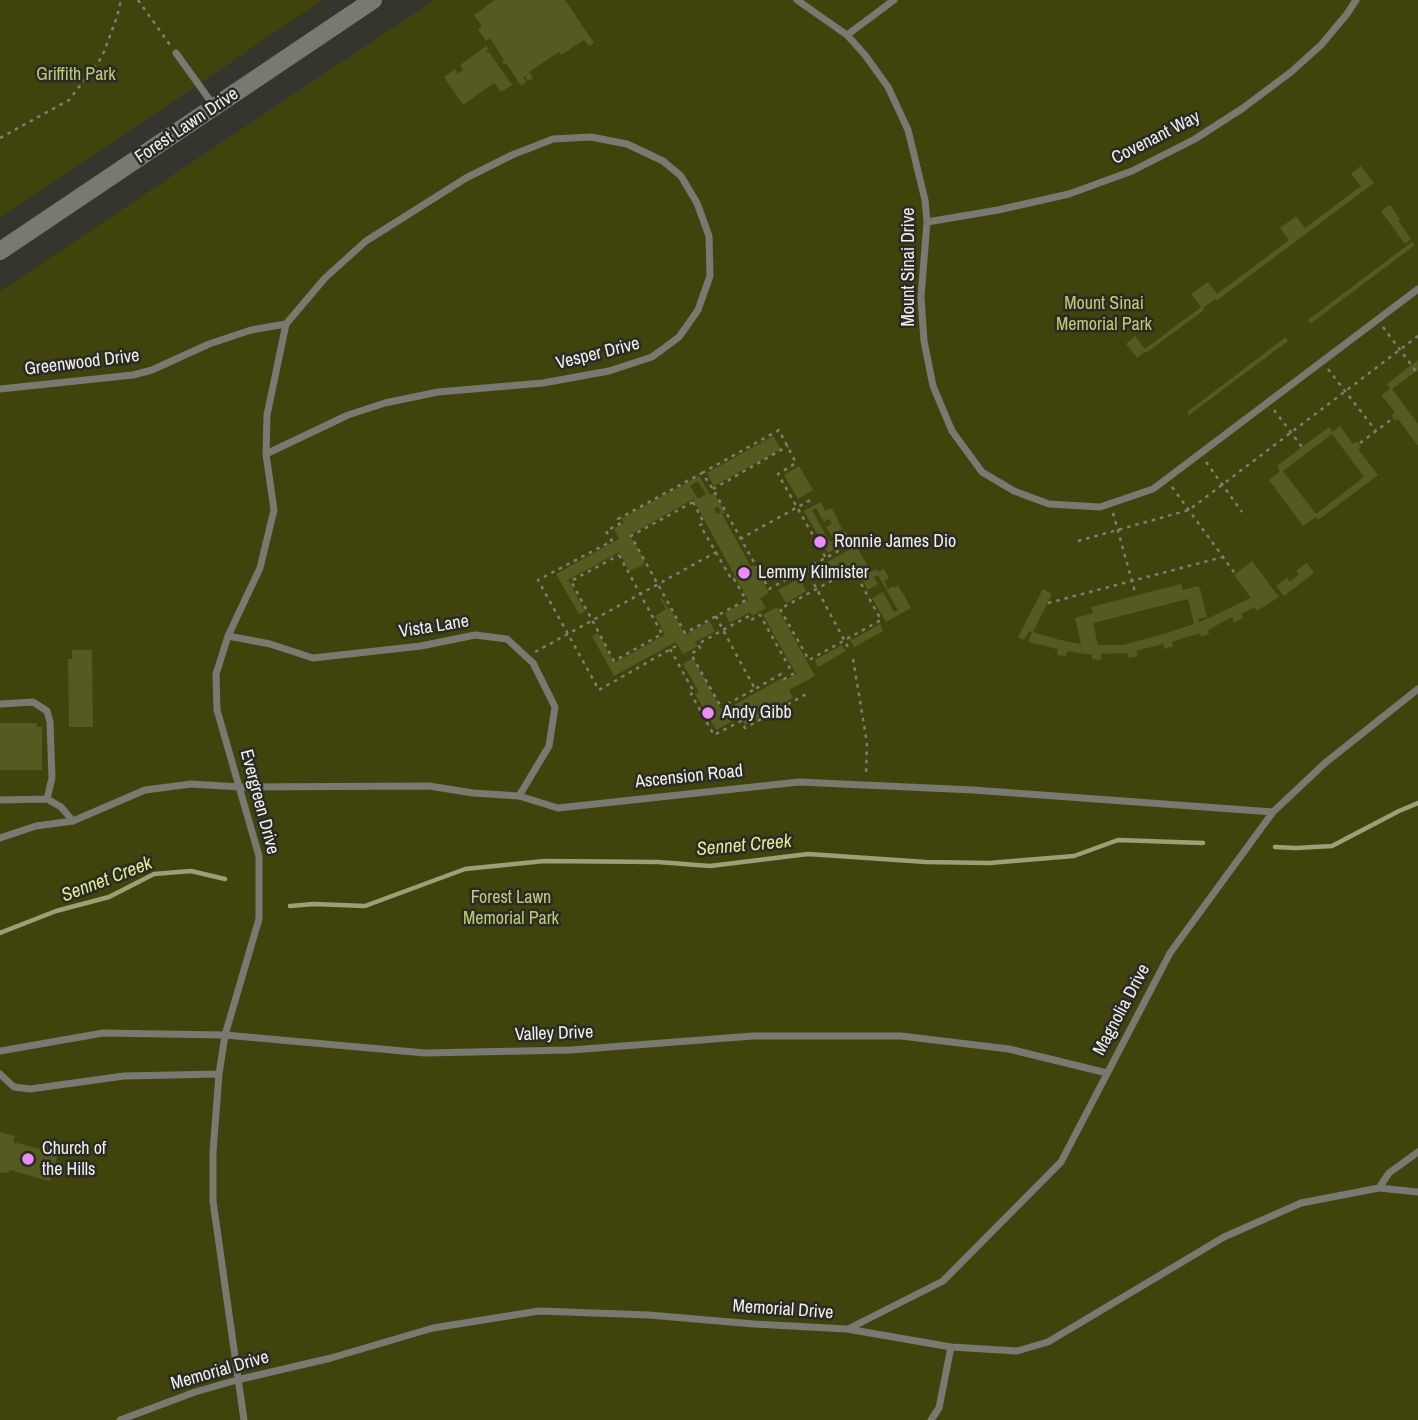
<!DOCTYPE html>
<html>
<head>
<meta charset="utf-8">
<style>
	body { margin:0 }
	canvas { display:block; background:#34352d }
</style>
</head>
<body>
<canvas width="1418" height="1420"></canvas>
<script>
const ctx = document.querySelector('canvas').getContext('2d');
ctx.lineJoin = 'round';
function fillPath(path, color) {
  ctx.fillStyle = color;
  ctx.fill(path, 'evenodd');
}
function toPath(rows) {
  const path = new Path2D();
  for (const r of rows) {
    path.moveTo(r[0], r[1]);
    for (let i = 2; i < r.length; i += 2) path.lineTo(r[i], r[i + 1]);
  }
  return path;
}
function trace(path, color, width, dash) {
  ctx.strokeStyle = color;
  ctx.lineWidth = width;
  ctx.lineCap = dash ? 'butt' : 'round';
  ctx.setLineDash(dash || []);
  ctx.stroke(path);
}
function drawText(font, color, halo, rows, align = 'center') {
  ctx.font = font + ' "Archivo Narrow",sans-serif';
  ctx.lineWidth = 5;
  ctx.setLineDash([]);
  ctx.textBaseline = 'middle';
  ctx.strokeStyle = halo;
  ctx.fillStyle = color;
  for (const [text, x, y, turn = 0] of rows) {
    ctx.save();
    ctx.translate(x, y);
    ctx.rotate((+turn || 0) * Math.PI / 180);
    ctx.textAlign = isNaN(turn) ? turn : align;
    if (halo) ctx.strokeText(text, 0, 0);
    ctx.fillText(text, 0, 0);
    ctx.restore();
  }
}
fillPath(toPath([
	[0,0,323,0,0,218],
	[435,0,1418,0,1418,1420,0,1420,0,291]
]), '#40440c');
trace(toPath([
	[1275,847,1296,848,1332,846,1399,811,1418,803],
	[290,906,314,904,365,906,465,869,544,861,658,862,710,866,808,854,926,862,989,863,1074,856,1118,840,1203,843],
	[0,933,56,911,109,897,154,874,191,871,225,879]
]), '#9ba076', 4.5);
fillPath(toPath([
	[495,0,565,0,594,43,589,46,584,40,561,55,559,52,529,72,533,78,528,81,525,76,523,77,527,82,521,86,506,63,504,64,502,62,504,60,490,38,486,41,478,29,482,26,474,15],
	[486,46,489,50,486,51,487,53,489,52,512,85,501,92,494,83,463,105,444,77,455,69,458,74,463,70,460,65],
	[1361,166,1374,183,1216,301,1215,299,1203,308,1204,310,1146,353,1145,352,1137,358,1126,344,1135,336,1145,349,1201,307,1191,294,1208,282,1217,294,1289,240,1280,228,1296,216,1305,228,1361,186,1351,174],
	[1390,205,1400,219,1398,220,1411,239,1405,244,1381,211],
	[1412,242,1415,245,1310,324,1308,320],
	[1286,337,1288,341,1189,415,1187,412],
	[1418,360,1418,370,1392,389,1418,424,1418,446,1398,419,1395,421,1391,415,1395,412,1381,395,1390,389,1387,384],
	[1340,426,1353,444,1357,441,1361,447,1358,449,1378,475,1318,520,1316,517,1303,526,1269,480,1280,471,1277,466,1329,427,1332,432],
	[1332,434,1364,477,1316,514,1283,471],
	[773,436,781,449,714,486,707,473],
	[799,466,813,490,798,499,784,475],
	[699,476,710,495,714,493,725,513,722,514,718,506,714,509,717,514,721,512,751,567,754,565,769,593,760,598,766,608,752,616,750,612,730,623,725,614,726,612,748,600,693,499,630,535,645,562,643,563,643,565,629,571,619,552,568,580,585,611,579,614,556,574,619,539,614,529,624,523,621,519],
	[698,481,706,494,698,499,690,486],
	[821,502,825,511,832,508,842,529,837,532,839,535,845,531,851,541,828,553,804,511],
	[816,508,824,522,829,519,832,524,826,527,834,540,830,542,812,510],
	[856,546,871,572,877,569,878,572,884,569,889,578,884,581,888,588,886,589,878,575,874,577,878,584,868,590,854,564,824,581,817,568],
	[1252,561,1279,597,1257,611,1255,607,1241,614,1243,618,1234,623,1232,617,1208,630,1209,634,1201,637,1200,633,1172,642,1173,646,1165,649,1163,644,1136,651,1138,656,1129,658,1127,653,1101,654,1101,660,1092,659,1092,655,1067,651,1066,656,1057,655,1058,649,1028,642,1032,632,1029,631,1024,640,1018,637,1043,589,1052,594,1033,632,1060,640,1081,644,1075,618,1093,613,1091,607,1181,584,1183,590,1199,586,1207,617,1198,619,1199,622,1204,620,1251,598,1234,575],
	[1188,599,1194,624,1170,632,1123,645,1098,645,1093,623],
	[1307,563,1314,573,1284,596,1276,586,1287,578,1290,582,1299,574,1296,571],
	[800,578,806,591,786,603,778,590],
	[898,585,911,608,886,622,872,598,883,592,894,612,898,610,886,590,893,586,894,588],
	[662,598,668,609,670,608,685,635,708,622,710,622,715,632,695,642,698,646,683,654,676,642,614,676,592,636,598,633,614,663,665,635,655,616,666,609,660,599],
	[777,607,815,676,789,690,793,698,745,725,741,717,716,730,695,694,699,692,683,664,693,658,724,714,736,707,734,705,782,678,784,681,796,674,763,615],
	[880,624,883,631,854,647,848,636,849,635,852,640],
	[842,645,846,651,818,667,815,660],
	[72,650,92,650,93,727,69,727,68,659,72,659],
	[0,723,37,723,37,727,42,727,42,770,0,770],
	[0,1132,15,1136,13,1142,40,1149,42,1142,55,1145,53,1153,58,1154,55,1164,60,1165,59,1172,53,1171,50,1181,9,1170,9,1172,0,1173]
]), '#555a21');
trace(toPath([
	[138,0,170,45],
	[0,138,69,100,102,57,117,17,121,0],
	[1383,327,1418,374],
	[1328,369,1376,431],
	[1274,410,1302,447],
	[1360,443,1392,419],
	[1206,462,1242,512],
	[702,473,779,430,796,463,778,474,826,558],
	[1172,487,1234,572],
	[713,489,788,446],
	[693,502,704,523,700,525,732,580,734,579,746,600,685,633,631,536,693,502],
	[1113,513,1135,592],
	[740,539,814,498],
	[1078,541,1189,510,1418,336],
	[619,555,662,634,614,661,571,581,619,555],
	[806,569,849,649],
	[853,569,881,620,809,660,780,609,853,569],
	[1048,603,1223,557],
	[716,616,723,630,755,689,729,703,732,708,724,712,691,654,700,648,698,644,723,630,749,616,751,620,760,615,793,674,784,679,781,674,755,689],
	[676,646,599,690,538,580,612,541,606,531,621,523,618,519,702,473,713,489,769,589,851,544],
	[670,649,694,692,691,694,714,735,741,721,745,728,810,692],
	[535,652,720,550],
	[853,659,867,743,866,774]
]), '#7d7e77', 2.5, [3.5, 5]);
trace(toPath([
	[797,0,847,35,865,55,888,87,908,130,925,200,927,222,921,297,924,341,933,386,952,431,982,472,1014,491,1049,504,1100,507,1153,489,1418,289],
	[847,35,894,0],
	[176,53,214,106],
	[927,222,998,210,1069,194,1132,171,1195,139,1243,108,1291,72,1321,45,1347,14,1356,0],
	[0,389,133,375,152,370,209,344,251,330,286,324],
	[228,636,270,644,313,658,421,646,475,635,507,639,533,663,555,707,549,746,519,796],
	[0,704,33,702,47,711,50,722,52,778,47,799],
	[0,800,47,799,61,807,73,821],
	[0,838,36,826,73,821,145,790,191,784,240,787,429,786,473,793,519,796,558,808,799,782,973,790,1273,812],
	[0,1051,103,1033,225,1035,425,1053,571,1050,753,1036,901,1036,1009,1049,1107,1073],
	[0,1074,14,1087,30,1089,124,1076,219,1074],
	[1379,1188,1389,1173,1418,1152],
	[848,1329,943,1281,1061,1162,1170,953,1273,812,1325,763,1418,689],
	[120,1420,195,1392,237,1380,331,1358,433,1328,539,1311,649,1315,754,1324,847,1329,951,1347,1017,1351,1048,1342,1224,1237,1301,1203,1379,1188,1418,1192],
	[244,1420,213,1201,213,1152,219,1074,225,1035,259,919,259,856,217,710,216,674,228,636,260,568,274,510,266,454,267,415,286,324,325,278,366,241,466,178,512,155,553,139,591,137,627,144,663,161,681,176,697,203,709,236,710,276,698,310,679,337,652,357,609,371,543,383,438,392,385,403,348,415,266,454],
	[931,1420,939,1408,951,1347]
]), '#787970', 7);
trace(toPath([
	[0,251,373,0]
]), '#787970', 18);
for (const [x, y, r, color] of [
	[820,542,7,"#ee8bf8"],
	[744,573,7,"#ee8bf8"],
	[708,713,7,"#ee8bf8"],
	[28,1159,7,"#ee8bf8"]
]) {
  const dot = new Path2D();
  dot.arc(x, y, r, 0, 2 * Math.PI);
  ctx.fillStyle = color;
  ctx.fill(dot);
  trace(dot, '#2a2b24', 2.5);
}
drawText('18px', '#c1ca75', '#2a2b24', [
	["Griffith Park",76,75],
	["Mount Sinai",1104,304],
	["Memorial Park",1104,325],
	["Forest Lawn",511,898],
	["Memorial Park",511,919]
]);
drawText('18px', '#eff0eb', '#2a2b24', [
	["Forest Lawn Drive",187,126,-34],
	["Covenant Way",1156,138,-27],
	["Mount Sinai Drive",909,267,-90],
	["Vesper Drive",598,354,-14],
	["Greenwood Drive",82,363,-7],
	["Vista Lane",434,627,-9],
	["Ascension Road",689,777,-6],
	["Evergreen Drive",259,802,75],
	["Magnolia Drive",1122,1010,-62],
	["Valley Drive",554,1034,-2],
	["Memorial Drive",783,1310,4],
	["Memorial Drive",220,1371,-16]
]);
drawText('18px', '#eff0eb', '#2a2b24', [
	["Ronnie James Dio",834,542],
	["Lemmy Kilmister",758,573],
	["Andy Gibb",722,713],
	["Church of",42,1149],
	["the Hills",42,1170]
], 'left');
drawText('italic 19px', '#e1ea94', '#2a2b24', [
	["Sennet Creek",744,846,-5],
	["Sennet Creek",107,880,-21]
]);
</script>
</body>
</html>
